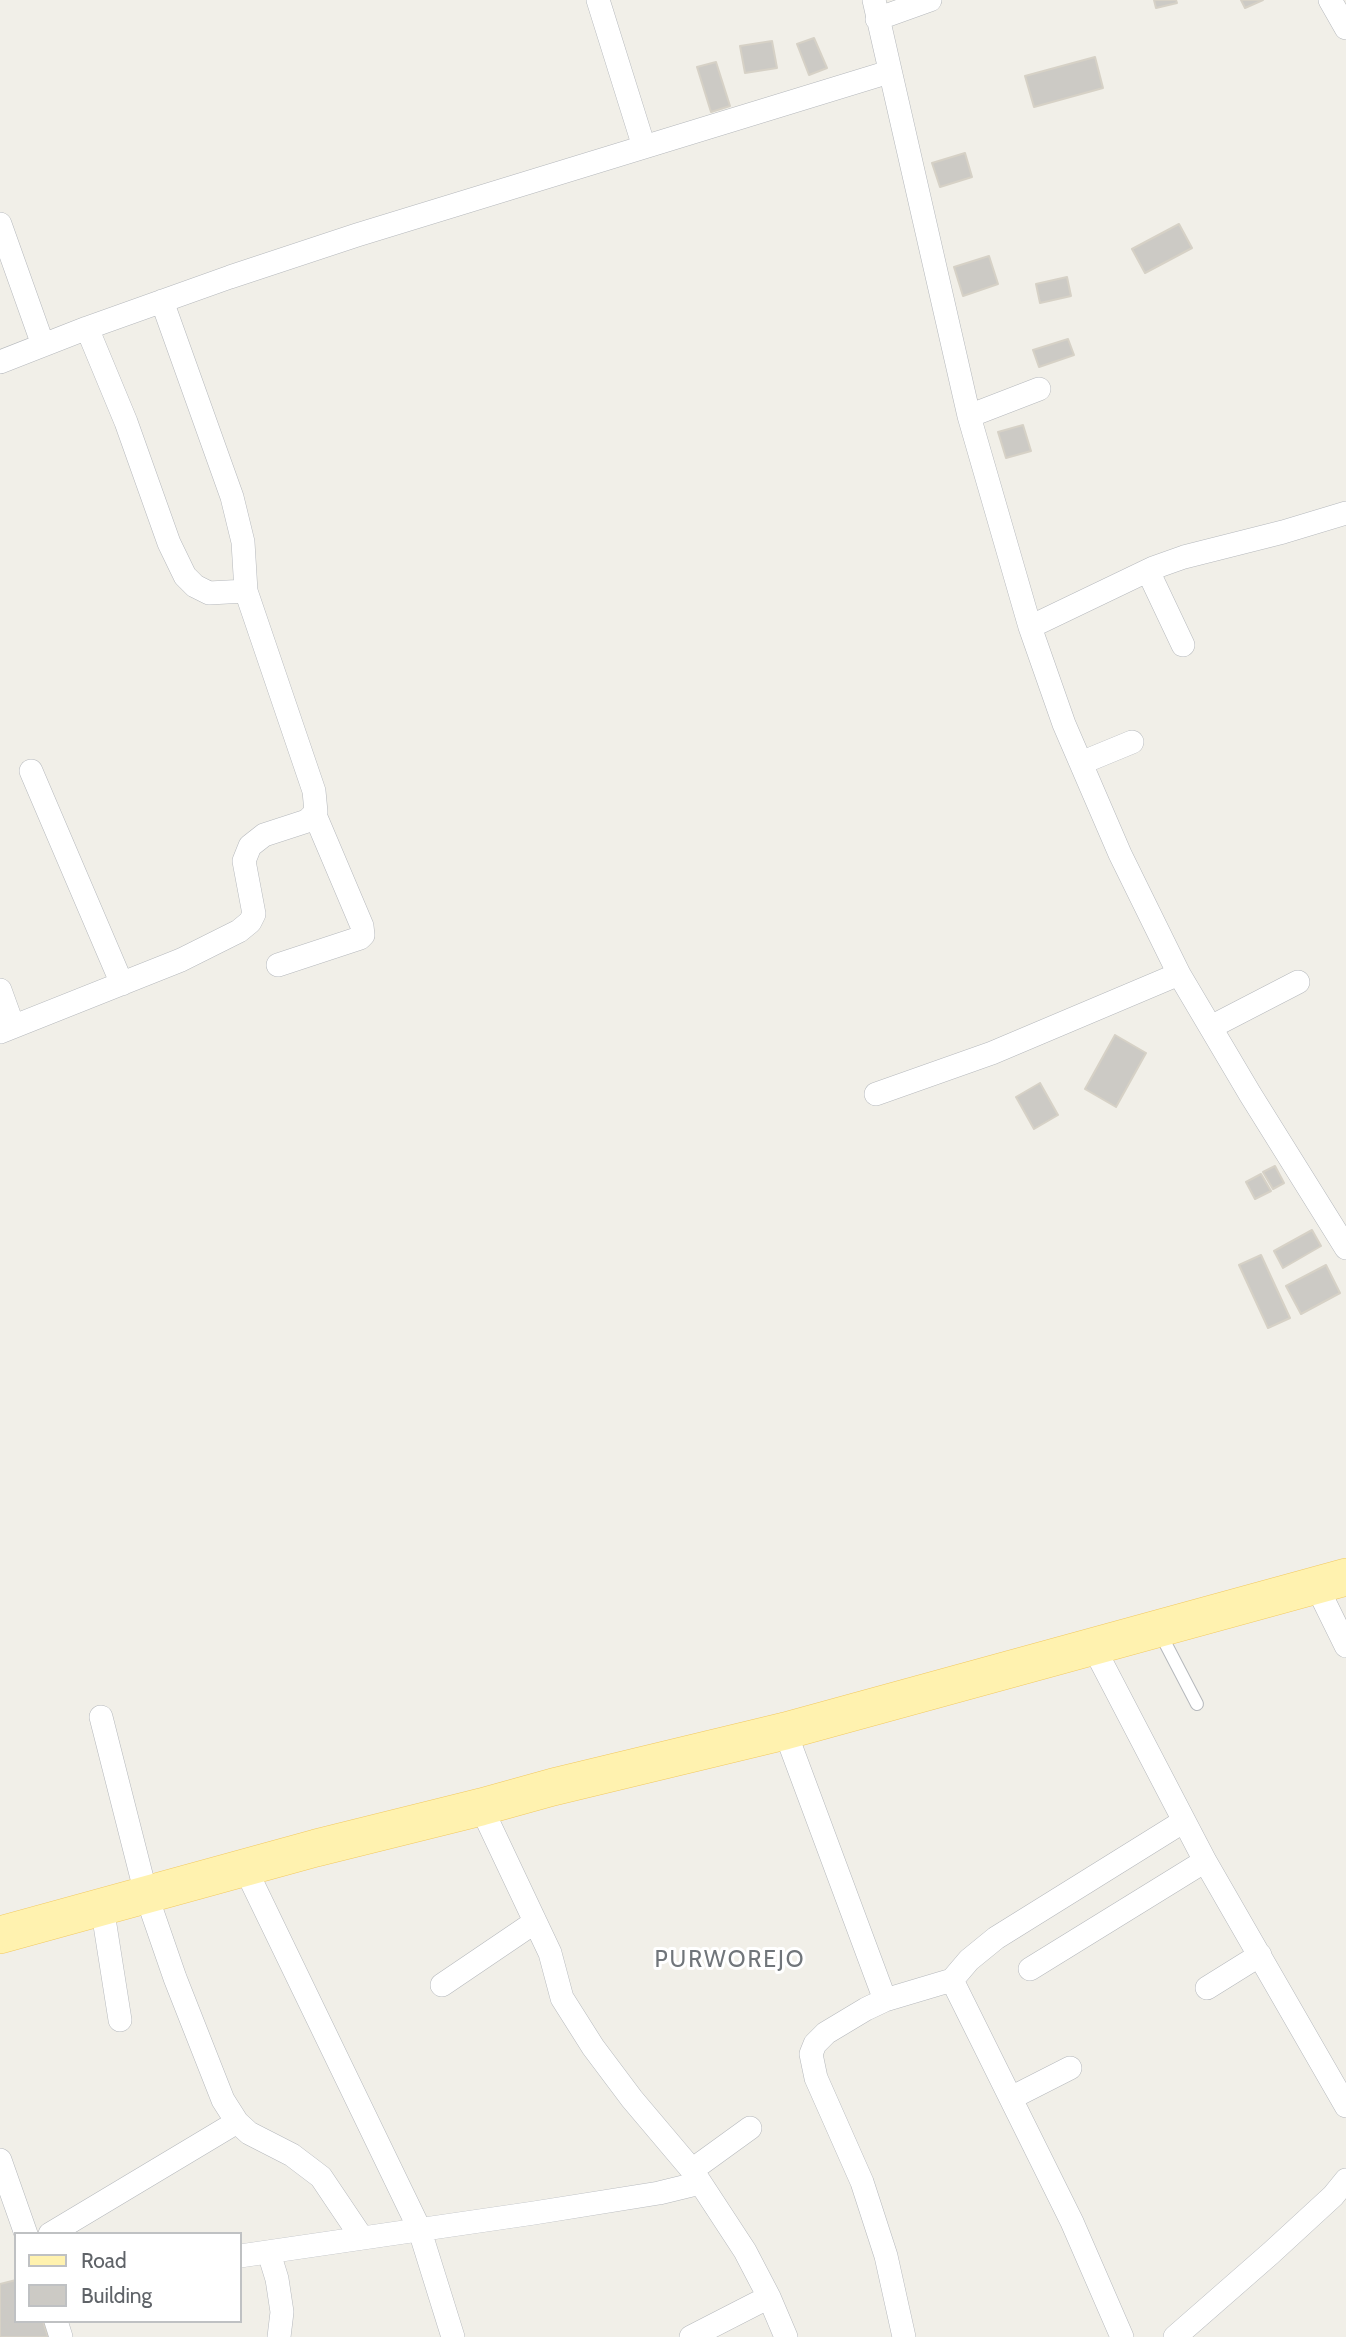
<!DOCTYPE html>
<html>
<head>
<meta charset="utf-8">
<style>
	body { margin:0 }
	#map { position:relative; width:1346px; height:2337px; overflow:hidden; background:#f1efe8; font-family:Cabin,sans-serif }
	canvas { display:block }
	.legend { position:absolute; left:14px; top:2232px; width:228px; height:91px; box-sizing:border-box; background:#fff; border:2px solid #bfc1c3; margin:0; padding:9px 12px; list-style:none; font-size:21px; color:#5f6368 }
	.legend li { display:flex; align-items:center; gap:14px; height:35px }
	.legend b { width:35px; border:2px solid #bfc1c3 }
</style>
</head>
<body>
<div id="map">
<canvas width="1346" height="2337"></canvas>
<ul class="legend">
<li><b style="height:9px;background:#fff2af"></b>Road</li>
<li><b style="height:19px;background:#cccac5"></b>Building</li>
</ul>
</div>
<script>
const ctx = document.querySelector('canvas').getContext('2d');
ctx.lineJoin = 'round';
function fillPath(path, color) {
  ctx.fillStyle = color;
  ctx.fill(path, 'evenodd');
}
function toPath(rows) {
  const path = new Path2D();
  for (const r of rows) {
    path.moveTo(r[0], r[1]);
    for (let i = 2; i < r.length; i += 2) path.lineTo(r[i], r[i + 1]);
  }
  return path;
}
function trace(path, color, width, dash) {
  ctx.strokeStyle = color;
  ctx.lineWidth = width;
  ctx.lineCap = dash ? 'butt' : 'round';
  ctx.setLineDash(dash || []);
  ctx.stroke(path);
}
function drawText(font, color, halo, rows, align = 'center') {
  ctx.font = font + ' Cabin,sans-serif';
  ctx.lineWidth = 6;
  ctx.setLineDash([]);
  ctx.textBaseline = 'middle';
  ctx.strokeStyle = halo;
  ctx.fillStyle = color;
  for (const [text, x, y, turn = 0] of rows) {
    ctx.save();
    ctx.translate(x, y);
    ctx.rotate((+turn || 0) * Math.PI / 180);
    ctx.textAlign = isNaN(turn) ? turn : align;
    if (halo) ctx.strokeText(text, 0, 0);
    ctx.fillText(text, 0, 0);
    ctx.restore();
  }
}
const building = toPath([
	[1154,0,1176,0,1177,3,1156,8,1154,0],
	[1241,0,1263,0,1245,8,1241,0],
	[814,38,827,68,809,75,797,44,814,38],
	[772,41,777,68,745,73,740,46,772,41],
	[1095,57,1103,88,1034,107,1025,76,1095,57],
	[716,62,730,106,711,112,697,67,716,62],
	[965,153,972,177,940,187,932,163,965,153],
	[1179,224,1192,248,1145,273,1132,249,1179,224],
	[989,256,998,284,963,296,954,267,989,256],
	[1067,277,1071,296,1040,303,1036,284,1067,277],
	[1068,339,1074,355,1039,367,1033,350,1068,339],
	[1023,425,1031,451,1006,458,998,432,1023,425],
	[1115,1035,1146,1053,1116,1107,1085,1089,1115,1035],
	[1040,1083,1058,1115,1034,1129,1016,1097,1040,1083],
	[1275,1166,1284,1183,1273,1189,1263,1172,1275,1166],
	[1261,1174,1271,1191,1255,1199,1246,1182,1261,1174],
	[1312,1230,1321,1246,1283,1268,1274,1251,1312,1230],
	[1261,1255,1290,1318,1268,1328,1239,1265,1261,1255],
	[1326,1265,1340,1293,1301,1314,1286,1286,1326,1265],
	[16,2280,16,2321,43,2321,48,2337,0,2337,0,2284,16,2280]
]);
fillPath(building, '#cccac5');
trace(building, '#d6d1c6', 2);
const lane = toPath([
	[1160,1633,1197,1704]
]);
const street = toPath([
	[598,0,644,147],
	[874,0,969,416,1030,627,1064,724,1120,854,1179,974,1250,1094,1346,1248],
	[1330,0,1346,28],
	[877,19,930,0],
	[0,224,43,345],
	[87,328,126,422,169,543,185,576,195,586,209,593,246,591],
	[0,362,87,328,230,277,357,235,889,72],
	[969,416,1039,389],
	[1148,571,1183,645],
	[1030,627,1153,568,1184,557,1283,532,1346,513],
	[1081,763,1132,742],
	[31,771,122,984],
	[278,965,360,938,363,935,362,926,315,815],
	[0,990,13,1026],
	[1211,1027,1298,982],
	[0,1032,181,960,239,931,250,922,254,914,244,861,250,846,264,835,307,821,316,812,314,791,246,591,243,542,232,497,162,301],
	[876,1094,992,1053,1179,974],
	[1316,1585,1346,1646],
	[1094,1648,1205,1861,1346,2106],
	[101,1717,146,1894,175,1978,223,2100,237,2122,249,2133,292,2155,321,2177,362,2238],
	[785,1731,885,2000],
	[481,1807,550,1953,562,1998,593,2047,632,2099,692,2170,745,2251,769,2297],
	[245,1868,419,2228,453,2337],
	[102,1906,120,2020],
	[1030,1969,1205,1861],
	[952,1980,969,1960,996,1938,1184,1821],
	[442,1985,535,1922],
	[1207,1988,1260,1955],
	[1011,2098,1070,2068],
	[0,2160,26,2234],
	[692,2170,750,2128],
	[50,2234,237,2122],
	[269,2253,277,2279,282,2312,279,2337],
	[240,2256,534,2213,659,2193,700,2183],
	[56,2321,61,2337],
	[691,2337,769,2297,786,2337],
	[904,2337,886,2256,862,2182,816,2078,811,2054,815,2044,826,2033,866,2009,885,2000,952,1980,1072,2222,1122,2337],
	[1175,2337,1271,2253,1333,2196,1346,2180]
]);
const primary = toPath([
	[0,1935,316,1848,481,1807,553,1787,785,1731,1346,1577]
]);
trace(lane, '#b5b8bc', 14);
trace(street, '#b5b8bc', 24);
trace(primary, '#f2c960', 38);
trace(lane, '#fff', 12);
trace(street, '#fff', 23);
trace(primary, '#fff2af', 37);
ctx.letterSpacing = '2px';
drawText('23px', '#70757a', '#fff', [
	["PURWOREJO",730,1960]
]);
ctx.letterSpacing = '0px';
</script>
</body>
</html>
